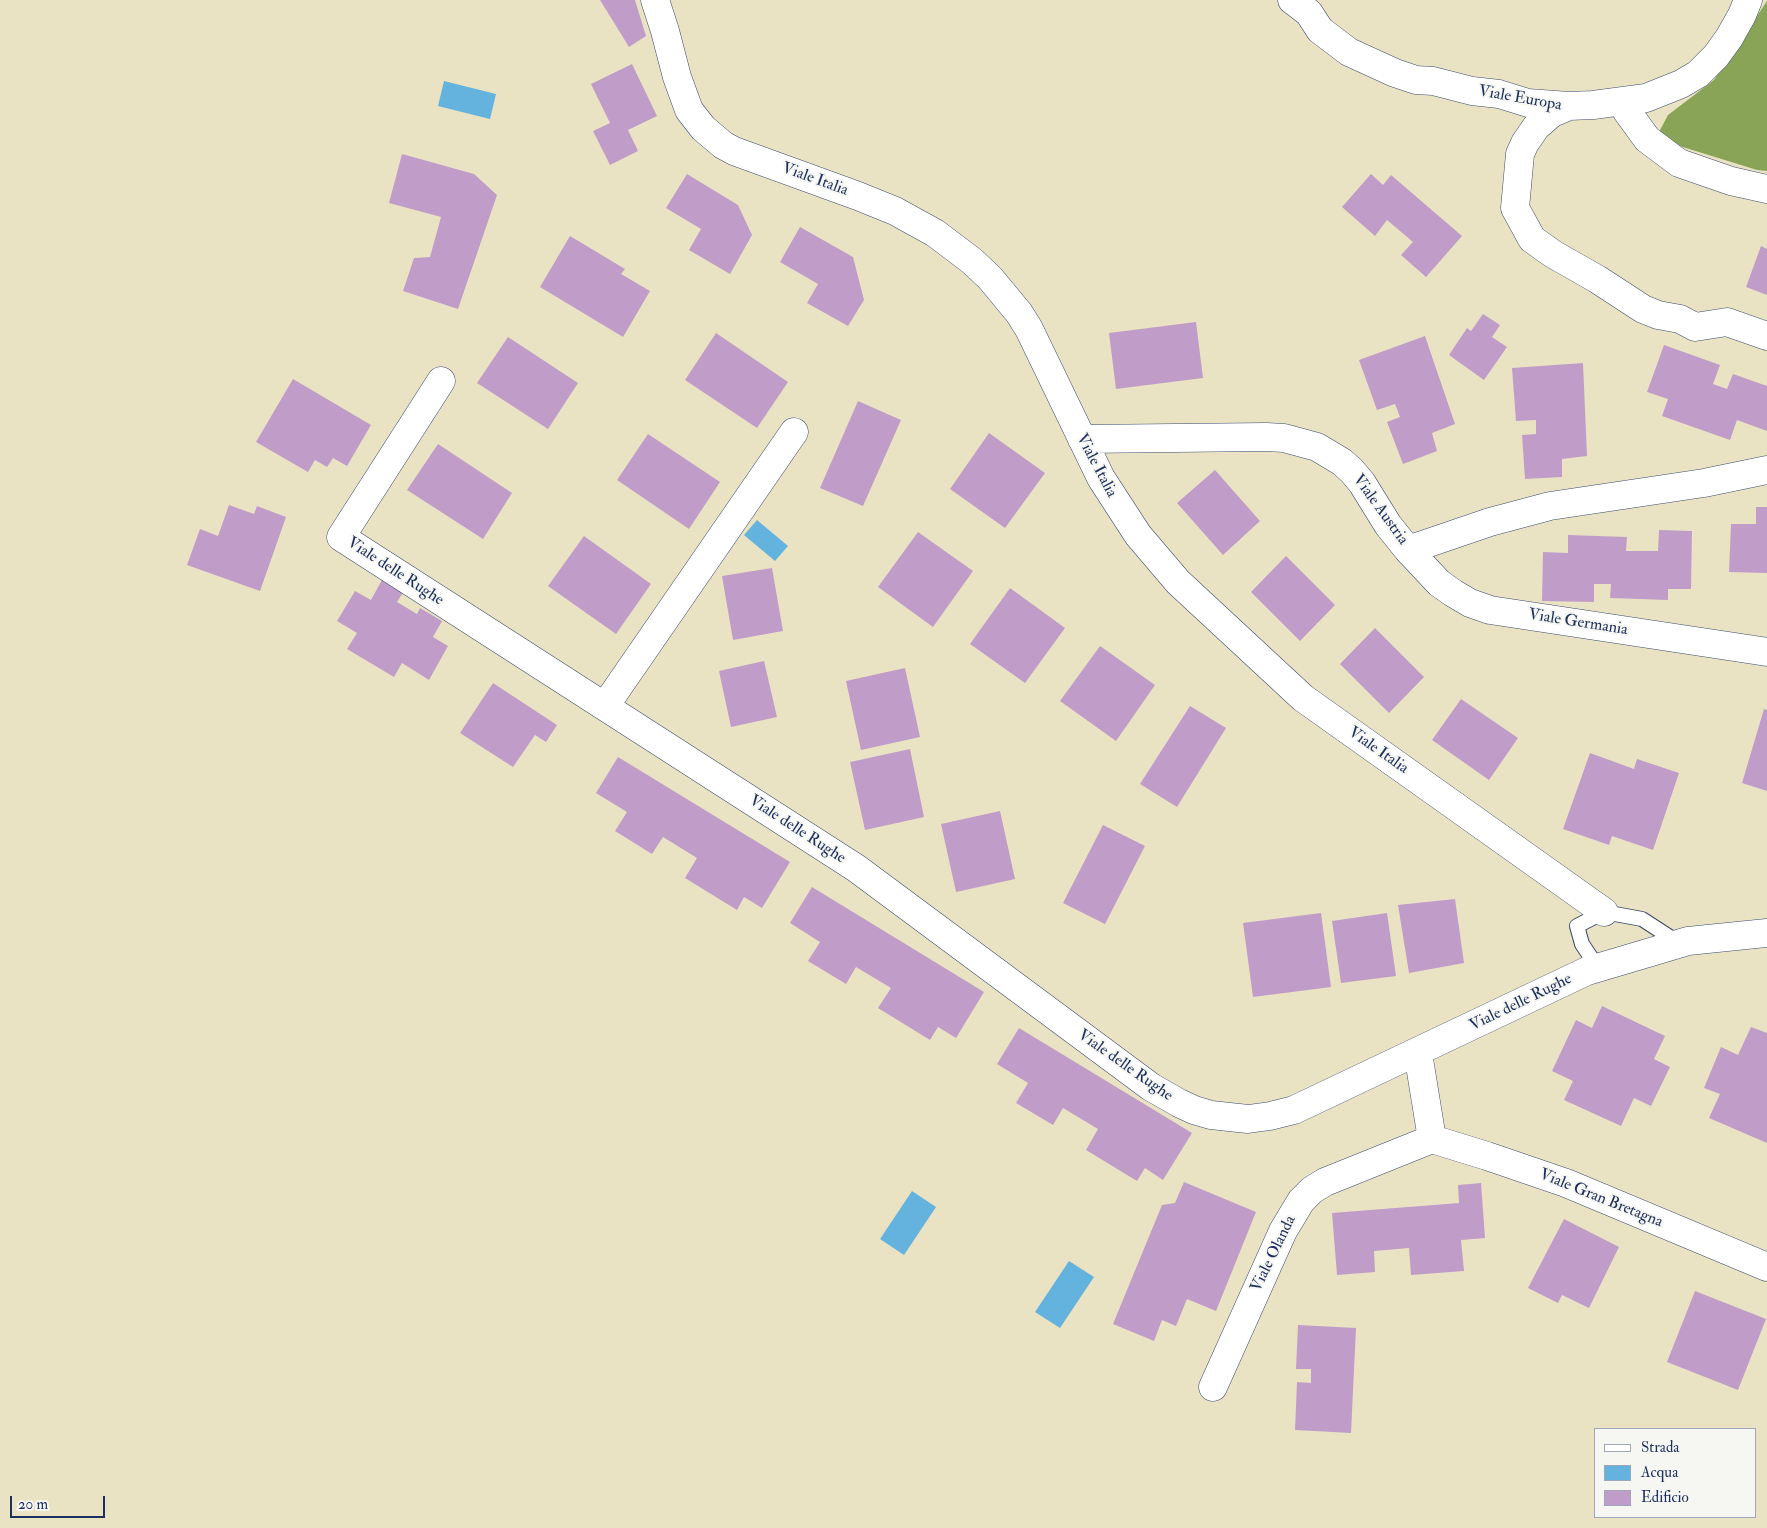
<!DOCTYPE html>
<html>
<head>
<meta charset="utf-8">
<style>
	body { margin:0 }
	#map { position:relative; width:1767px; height:1528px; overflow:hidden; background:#eae3c3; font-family:"IM FELL Double Pica",serif }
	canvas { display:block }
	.legend { position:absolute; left:1594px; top:1428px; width:162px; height:90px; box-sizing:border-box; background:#f6f6f2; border:1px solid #9ea6b7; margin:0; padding:6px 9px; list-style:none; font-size:15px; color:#1b2f5e }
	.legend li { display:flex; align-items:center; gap:10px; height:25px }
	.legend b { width:25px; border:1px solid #9ea6b7 }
	.scale { position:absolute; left:10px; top:1496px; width:95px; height:22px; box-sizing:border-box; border:2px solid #1b2f5e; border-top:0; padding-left:6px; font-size:15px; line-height:18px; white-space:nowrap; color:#1b2f5e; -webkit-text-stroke:4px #f6f6f2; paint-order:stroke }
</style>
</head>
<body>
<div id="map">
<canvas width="1767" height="1528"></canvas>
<ul class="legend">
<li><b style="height:6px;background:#fff"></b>Strada</li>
<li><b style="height:14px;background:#64b2de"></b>Acqua</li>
<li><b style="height:14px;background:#c09dc8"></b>Edificio</li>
</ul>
<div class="scale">20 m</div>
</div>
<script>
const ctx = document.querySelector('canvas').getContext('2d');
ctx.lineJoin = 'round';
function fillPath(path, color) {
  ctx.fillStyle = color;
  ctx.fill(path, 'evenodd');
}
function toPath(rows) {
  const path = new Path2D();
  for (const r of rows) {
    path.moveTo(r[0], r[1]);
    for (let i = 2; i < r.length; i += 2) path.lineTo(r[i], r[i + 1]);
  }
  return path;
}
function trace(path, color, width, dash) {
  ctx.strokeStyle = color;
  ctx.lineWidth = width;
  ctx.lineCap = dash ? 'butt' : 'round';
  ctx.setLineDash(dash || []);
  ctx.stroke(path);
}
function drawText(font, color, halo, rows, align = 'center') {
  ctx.font = font + ' "IM FELL Double Pica",serif';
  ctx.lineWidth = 4;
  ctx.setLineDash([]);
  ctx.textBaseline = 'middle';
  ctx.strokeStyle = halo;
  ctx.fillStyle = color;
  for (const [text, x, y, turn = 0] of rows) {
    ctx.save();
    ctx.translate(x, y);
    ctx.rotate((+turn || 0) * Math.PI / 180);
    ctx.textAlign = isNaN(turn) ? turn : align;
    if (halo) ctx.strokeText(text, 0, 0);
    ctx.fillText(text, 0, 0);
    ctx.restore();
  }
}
fillPath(toPath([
	[1767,1,1767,171,1757,170,1673,144,1659,132,1668,115,1714,80]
]), '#89a456');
fillPath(toPath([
	[444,81,496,94,490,119,438,106],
	[757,520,788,546,775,561,744,535],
	[912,1191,936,1207,904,1255,880,1239],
	[1069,1261,1094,1277,1060,1328,1035,1312]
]), '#64b2de');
fillPath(toPath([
	[600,0,635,0,646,36,629,47],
	[632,64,657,116,628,130,638,151,610,165,593,131,610,123,591,84],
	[402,154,474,174,497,195,458,309,403,291,414,258,430,257,441,217,389,203],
	[687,174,738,205,752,235,730,274,689,250,701,229,666,208],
	[1371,174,1383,185,1391,175,1462,236,1426,277,1401,255,1413,242,1387,220,1375,236,1342,207],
	[800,227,853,257,864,300,848,326,807,303,818,284,780,262],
	[570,236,625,269,621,274,650,291,623,337,540,287],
	[1761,246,1767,249,1767,295,1746,287],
	[1483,314,1500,325,1492,337,1507,347,1484,380,1449,355,1467,328,1471,331],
	[1196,322,1203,378,1116,389,1109,333],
	[716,333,788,382,757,428,685,380],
	[1425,336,1455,424,1432,433,1437,451,1403,464,1387,422,1400,417,1395,404,1377,410,1359,360],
	[508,337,578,383,548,429,477,383],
	[1664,345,1720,365,1713,384,1727,389,1733,374,1767,386,1767,431,1737,420,1730,440,1662,416,1668,399,1647,392],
	[1583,363,1587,456,1562,459,1562,477,1525,479,1522,435,1536,434,1536,420,1516,421,1512,368],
	[293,379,371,425,347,466,333,458,327,467,315,460,308,472,256,442],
	[858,401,901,420,863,506,820,488],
	[989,433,1045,473,1005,528,950,489],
	[648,434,720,482,689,529,617,480],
	[438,444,512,493,483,539,407,490],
	[1215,470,1260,521,1223,555,1177,503],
	[229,505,254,514,257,506,286,517,260,591,187,565,200,529,218,536],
	[1756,507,1767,507,1767,573,1729,572,1731,524,1756,524],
	[1659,530,1692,531,1691,589,1668,589,1668,600,1610,598,1611,584,1594,584,1594,602,1542,601,1543,552,1568,553,1568,535,1627,537,1626,551,1658,551],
	[918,532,973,571,933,627,878,587],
	[584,536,651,584,616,634,548,586],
	[1286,556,1335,605,1300,641,1251,592],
	[772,568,783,631,733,640,722,576],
	[383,578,404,591,397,602,417,614,420,608,442,621,433,637,448,646,429,680,402,663,394,677,347,649,357,633,337,621,355,591,371,600],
	[1010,588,1065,628,1025,683,970,644],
	[1375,628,1424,677,1389,713,1340,664],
	[1100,646,1155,685,1116,741,1060,701],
	[764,661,777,717,731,727,719,671],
	[905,668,920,737,861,750,846,681],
	[493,683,557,725,546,742,535,735,513,767,460,733],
	[1461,699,1518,738,1489,780,1432,740],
	[1190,706,1226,728,1177,807,1140,784],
	[1764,709,1767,710,1767,791,1742,783],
	[910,749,924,817,865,830,850,762],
	[1590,753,1634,769,1637,759,1679,773,1653,850,1612,836,1609,845,1563,829],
	[618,757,790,862,762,908,744,897,737,910,685,878,697,858,663,837,652,854,615,831,627,812,596,793],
	[1000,811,1015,879,956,892,941,824],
	[1103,825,1145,846,1105,924,1063,903],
	[812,887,984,992,956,1038,938,1027,930,1040,878,1008,891,988,856,967,846,984,808,961,820,942,790,923],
	[1455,899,1464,963,1409,973,1398,905],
	[1321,913,1331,987,1253,997,1243,923],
	[1387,913,1396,976,1341,983,1332,921],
	[1602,1006,1665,1036,1654,1059,1670,1067,1651,1106,1634,1098,1621,1126,1564,1100,1573,1081,1552,1071,1576,1020,1592,1028],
	[1751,1027,1767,1033,1767,1143,1709,1118,1720,1094,1704,1088,1721,1047,1738,1055],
	[1019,1028,1192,1133,1163,1180,1145,1168,1137,1181,1086,1150,1098,1129,1063,1108,1053,1125,1016,1103,1028,1083,997,1064],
	[1184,1182,1256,1212,1216,1311,1187,1299,1176,1326,1162,1320,1154,1341,1113,1324,1162,1205,1175,1203],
	[1481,1183,1485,1238,1461,1240,1464,1271,1411,1275,1409,1248,1374,1251,1375,1272,1337,1275,1332,1213,1459,1203,1458,1185],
	[1564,1219,1619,1247,1589,1308,1562,1295,1558,1303,1528,1288],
	[1695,1291,1766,1319,1738,1390,1667,1362],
	[1298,1325,1356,1328,1351,1433,1295,1430,1297,1382,1311,1383,1311,1369,1296,1369]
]), '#c09dc8');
const lane = toPath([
	[1598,968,1582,944,1577,926,1604,912,1642,919,1679,943]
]);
const street = toPath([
	[655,0,665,31,677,77,689,110,703,128,723,145,734,151,858,196,895,211,935,233,972,261,990,278,1019,313,1029,329,1101,478,1138,535,1178,582,1303,698,1604,912],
	[1292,0,1309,13,1320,30,1349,52,1395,73,1416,80,1433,81,1472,91,1499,94,1528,103,1569,106,1593,105,1646,98,1681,84,1698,74,1716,56,1729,38,1742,15,1748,0],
	[1626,101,1626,110,1647,139,1679,163,1731,181,1767,189],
	[1569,106,1552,113,1536,127,1525,143,1520,154,1515,208,1532,239,1553,254,1597,279,1643,309,1658,315,1680,319,1695,327,1727,322,1767,336],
	[441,381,341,537,856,868,1151,1087,1179,1103,1194,1110,1211,1115,1248,1119,1270,1116,1294,1110,1587,971,1688,941,1767,933],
	[1082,439,1266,437,1284,438,1317,447,1342,462,1352,471,1362,483,1388,525,1408,550,1490,522,1550,506,1704,483,1767,470],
	[1408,550,1439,583,1453,593,1470,603,1490,610,1767,652],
	[605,706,794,432],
	[1418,1053,1432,1139],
	[1432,1139,1487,1156,1566,1183,1767,1267],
	[1213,1387,1283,1231,1301,1201,1312,1190,1325,1182,1432,1139]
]);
trace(lane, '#3a4a6d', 16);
trace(street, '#3a4a6d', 29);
trace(lane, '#fff', 14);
trace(street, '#fff', 28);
drawText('16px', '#1b2f5e', '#f6f6f2', [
	["Viale Europa",1520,99,10],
	["Viale Italia",815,180,20],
	["Viale Italia",1096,466,62],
	["Viale Austria",1380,510,54],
	["Viale delle Rughe",395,572,33],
	["Viale Germania",1578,623,9],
	["Viale Italia",1378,751,35],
	["Viale delle Rughe",797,830,33],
	["Viale delle Rughe",1521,1003,-26],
	["Viale delle Rughe",1125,1066,35],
	["Viale Gran Bretagna",1601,1199,22],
	["Viale Olanda",1274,1254,-64]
]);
</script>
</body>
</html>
